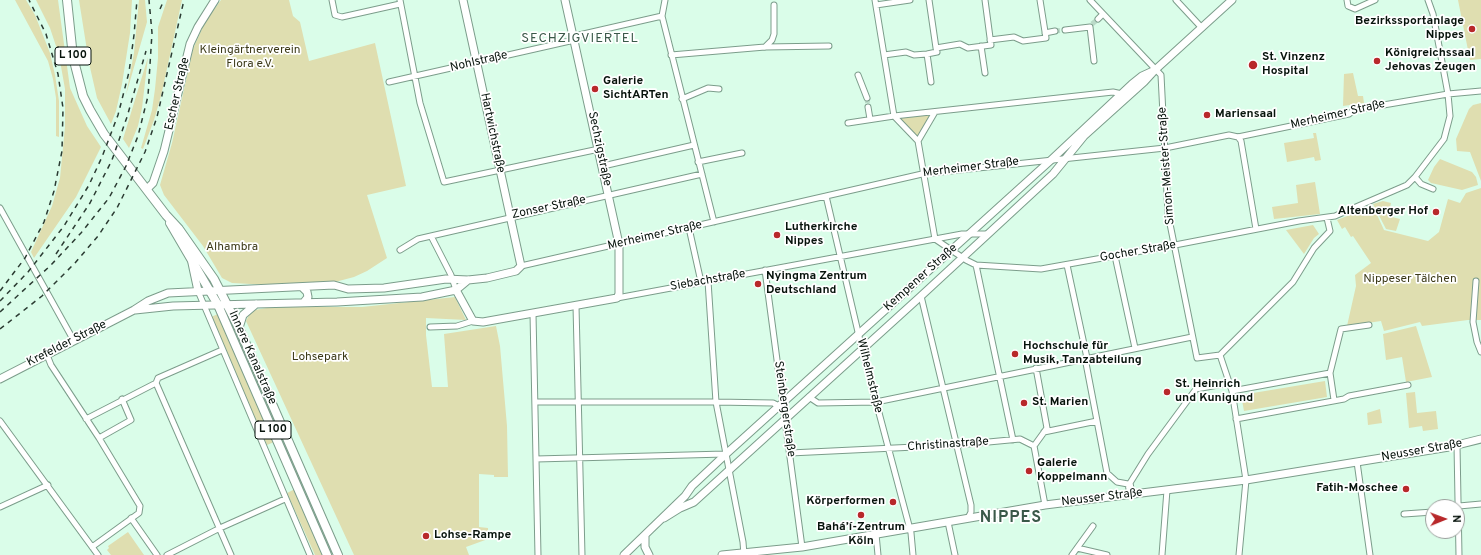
<!DOCTYPE html>
<html>
<head>
<meta charset="utf-8">
<style>
	body { margin:0 }
	#map { position:relative; width:1481px; height:555px; overflow:hidden; background:#dafde9; font-family:Overpass,sans-serif }
	canvas { display:block }
	.north { position:absolute; left:1425px; top:499px; width:40px; height:40px; box-sizing:border-box; background:#fff; border:1px solid #9ca19e; border-radius:50%; rotate:89deg; font-size:11px; font-weight:700; line-height:16px; text-align:center; color:#07130c }
	.north::after { content:''; display:block; margin:auto; width:14px; height:18px; background:#b8282a; clip-path:polygon(50% 0,100% 100%,50% 72%,0 100%) }
</style>
</head>
<body>
<div id="map">
<canvas width="1481" height="555"></canvas>
<div class="north">N</div>
</div>
<script>
const ctx = document.querySelector('canvas').getContext('2d');
ctx.lineJoin = 'round';
function fillPath(path, color) {
  ctx.fillStyle = color;
  ctx.fill(path, 'evenodd');
}
function toPath(rows) {
  const path = new Path2D();
  for (const r of rows) {
    path.moveTo(r[0], r[1]);
    for (let i = 2; i < r.length; i += 2) path.lineTo(r[i], r[i + 1]);
  }
  return path;
}
function trace(path, color, width, dash) {
  ctx.strokeStyle = color;
  ctx.lineWidth = width;
  ctx.lineCap = dash ? 'butt' : 'round';
  ctx.setLineDash(dash || []);
  ctx.stroke(path);
}
function drawText(font, color, halo, rows, align = 'center') {
  ctx.font = font + ' Overpass,sans-serif';
  ctx.lineWidth = 3.5;
  ctx.setLineDash([]);
  ctx.textBaseline = 'middle';
  ctx.strokeStyle = halo;
  ctx.fillStyle = color;
  for (const [text, x, y, turn = 0] of rows) {
    ctx.save();
    ctx.translate(x, y);
    ctx.rotate((+turn || 0) * Math.PI / 180);
    ctx.textAlign = isNaN(turn) ? turn : align;
    if (halo) ctx.strokeText(text, 0, 0);
    ctx.fillText(text, 0, 0);
    ctx.restore();
  }
}
fillPath(toPath([
	[15,0,26,0,35,15,50,53,55,75,59,101,59,137,56,136,56,98,53,79,48,61],
	[36,0,58,0,70,88,87,126,101,147,76,197,34,258,31,252,52,206,60,178,65,127,65,89,59,55,50,28],
	[79,0,132,0,130,33,122,84,116,111,111,124,97,98,89,63],
	[139,0,145,0,147,22,126,95,134,53],
	[167,0,182,0,161,96,154,120,143,149,141,148,152,110,155,89,158,58,158,27],
	[221,0,289,0,293,16,300,22,309,61,375,43,406,186,367,195,387,258,367,271,354,277,335,282,270,285,232,283,222,278,203,246,164,195,160,185,172,143,193,49,205,22],
	[1458,0,1481,0,1481,59,1470,60],
	[148,57,142,108,138,126,129,148,123,139],
	[1353,73,1358,96,1363,96,1364,103,1343,106,1344,74],
	[1481,103,1481,181,1470,152,1457,151,1456,139,1469,109,1473,105],
	[932,114,917,138,899,118],
	[1313,133,1316,133,1321,160,1315,161,1314,157,1287,162,1284,143,1314,138],
	[1440,159,1472,172,1476,177,1478,185,1462,190,1431,183,1428,180,1434,167],
	[1315,182,1320,214,1274,219,1272,207,1298,203,1296,185],
	[1481,188,1481,320,1468,320,1422,326,1420,322,1384,331,1381,321,1347,326,1356,286,1355,275,1371,263,1353,236,1351,237,1345,227,1342,229,1337,220,1373,206,1384,230,1428,241,1439,232,1448,199,1460,203,1466,193],
	[1383,201,1391,203,1388,216,1400,219,1396,231,1386,229,1373,204],
	[1313,225,1319,234,1314,238,1304,254,1286,230],
	[455,297,466,320,426,318,426,335,432,387,448,387,444,334,496,326,500,346,507,426,508,477,494,477,494,475,479,474,479,527,488,528,488,539,466,547,469,555,354,555,246,321,249,315,255,310,272,307,362,307],
	[218,314,274,442,267,445,211,317],
	[1416,326,1432,377,1406,382,1402,357,1386,360,1383,334],
	[1325,381,1327,397,1244,411,1241,395],
	[1415,392,1417,413,1436,411,1438,429,1423,431,1422,426,1409,428,1406,393],
	[1380,409,1382,423,1368,425,1367,413],
	[295,489,323,555,315,555,287,493],
	[128,532,144,555,111,555,107,550,109,548,108,546]
]), '#dfdeb0');
trace(toPath([
	[1092,24,1098,19],
	[1055,31,1065,30],
	[867,98,868,107]
]), '#badac8', 5, [5, 2.5]);
const street = toPath([
	[332,0,335,15,342,17,400,4],
	[400,0,420,103,444,182,599,149],
	[665,0,662,16,714,222],
	[875,0,894,116],
	[929,0,936,48],
	[1090,0,1161,75,1168,214,1197,358,1220,355],
	[1176,0,1202,28],
	[1347,0,1348,6,1355,9,1375,0],
	[876,5,910,0],
	[1098,19,1103,14],
	[1065,30,1090,27,1094,61],
	[1045,33,1055,31],
	[990,40,1014,37,1023,41,1046,38,1040,0],
	[981,46,985,73],
	[765,47,772,40,774,34,774,5],
	[927,54,931,82],
	[671,55,765,47,829,46],
	[884,55,906,52,914,55,927,54,937,52,936,48,960,44,968,48,991,45,985,0],
	[858,75,867,98],
	[389,82,570,41,579,35,662,16],
	[682,99,708,88,719,89],
	[868,107,870,119],
	[894,116,918,141],
	[848,123,894,116,1113,92,1122,94],
	[1238,137,1241,141,1256,229],
	[918,141,935,239,966,260,976,265,1041,269,1175,245,1299,221,1335,216,1407,185,1415,177,1444,139,1450,116,1448,94,1433,14,1428,0],
	[918,141,935,112],
	[698,162,742,153],
	[603,166,694,145],
	[1415,177,1421,184,1433,189],
	[826,196,862,349,911,533,913,555],
	[0,208,74,341],
	[689,228,701,282],
	[431,236,451,275,456,290],
	[400,250,418,239,431,236,702,174],
	[1115,256,1135,348],
	[976,265,1013,440],
	[1067,265,1087,358],
	[521,266,922,174,1165,148,1229,135,1238,137,1349,114,1354,110,1448,94,1481,91],
	[765,270,802,547],
	[708,281,716,402,743,542,744,555],
	[1476,281,1473,322,1477,342,1481,352],
	[198,291,310,555],
	[921,296,971,505,971,512,968,518],
	[617,298,962,234,986,234],
	[576,306,582,555],
	[533,314,538,555],
	[430,327,457,326,473,321],
	[47,355,51,365,99,438,140,506,139,513,92,547],
	[1220,355,1232,391,1246,480,1239,555],
	[1220,355,1293,282,1314,248,1330,231,1327,218],
	[1085,358,1107,473,1117,482,1128,484,1129,489],
	[156,383,231,555],
	[1232,391,1330,373],
	[809,397,818,403,876,402,1192,337],
	[1334,400,1330,373,1341,329,1369,325],
	[535,402,716,402,773,403,779,406],
	[86,419,156,383,158,378,222,350],
	[1236,419,1344,399,1349,396,1408,385],
	[0,421,98,555],
	[1044,432,1097,421],
	[99,438,131,420,122,399],
	[1457,445,1459,555],
	[1034,446,1047,428,1036,368],
	[1034,446,1045,505],
	[790,453,957,445,1020,439,1034,446],
	[536,459,725,454],
	[1357,462,1370,555],
	[1132,494,1130,483,1148,454,1196,389,1229,383],
	[1459,506,1481,504],
	[0,507,48,485],
	[1404,514,1433,512],
	[131,518,157,555],
	[948,522,955,555],
	[876,534,878,555],
	[1077,548,1107,555],
	[167,555,220,528,285,499],
	[1072,555,1093,526],
	[1162,555,1167,490]
]);
const secondary = toPath([
	[147,189,153,183,164,151,190,44,198,27,215,0],
	[192,263,198,291],
	[302,287,307,292,308,297,304,302],
	[456,290,473,321,483,322,617,298,619,294,619,244,565,0],
	[135,310,173,306,337,302,422,297,456,290,468,280],
	[239,328,243,315,256,304],
	[0,379,134,310,148,301,168,293,334,285,348,289,384,288,446,279,468,280,487,278,516,271,521,266,463,0],
	[664,518,680,508,694,502,921,296,1053,174,1084,136,1144,82,1155,70,1232,0],
	[645,536,645,547,649,555],
	[624,555,685,496,692,486,726,454,1051,160,1132,84,1142,76,1153,71],
	[722,555,802,547,1045,505,1246,480,1449,447,1481,439]
]);
const primary = toPath([
	[67,0,73,57,83,96,90,110,104,134,166,215,179,229,214,279,239,328,338,555],
	[170,223,218,305,327,555]
]);
trace(street, '#7c9d8b', 7);
trace(secondary, '#7c9d8b', 9);
trace(primary, '#7c9d8b', 10);
trace(street, '#fff', 5);
trace(secondary, '#fff', 7);
trace(primary, '#fff', 8);
trace(toPath([
	[160,9,164,0],
	[56,254,90,203,112,160,127,117,146,51],
	[0,291,25,258,44,222,54,191,62,151,63,108,58,74,46,34,29,0],
	[0,301,28,272,64,226,89,185,102,157,118,115,129,72,134,35,137,0],
	[0,312,51,265,81,233,109,198,126,166,138,136,148,96,152,33,149,0],
	[0,329,42,296,75,263,98,236,117,208,145,152,157,117,184,0]
]), '#2b3b32', 1.5, [5, 5]);
for (const [x, y, r, color] of [
	[1472,29,4,"#b8282a"],
	[1377,61,4,"#b8282a"],
	[1253,65,5,"#b8282a"],
	[595,89,4,"#b8282a"],
	[1207,115,4,"#b8282a"],
	[1436,212,4,"#b8282a"],
	[777,235,4,"#b8282a"],
	[758,284,4,"#b8282a"],
	[1015,354,4,"#b8282a"],
	[1167,392,4,"#b8282a"],
	[1024,403,4,"#b8282a"],
	[1029,471,4,"#b8282a"],
	[1406,489,4,"#b8282a"],
	[893,502,4,"#b8282a"],
	[861,515,4,"#b8282a"],
	[426,536,4,"#b8282a"]
]) {
  const dot = new Path2D();
  dot.arc(x, y, r, 0, 2 * Math.PI);
  ctx.fillStyle = color;
  ctx.fill(dot);
  trace(dot, '#fff', 1.5);
}
for (const [x, y, w] of [
	[73,56,36],
	[273,430,36]
]) {
  const box = new Path2D();
  box.roundRect(x - w / 2, y - 9, w, 18, 3);
  ctx.fillStyle = '#fff';
  ctx.fill(box);
  trace(box, '#07130c', 1);
}
drawText('bold 11px', '#07130c', null, [
	["L 100",73,56],
	["L 100",273,430]
]);
drawText('bold 12px', '#07130c', '#fff', [
	["Bezirkssportanlage",1464,22,"right"],
	["Nippes",1464,36,"right"],
	["Königreichssaal",1385,54],
	["Jehovas Zeugen",1385,68],
	["St. Vinzenz",1262,58],
	["Hospital",1262,72],
	["Galerie",603,82],
	["SichtARTen",603,96],
	["Mariensaal",1215,115],
	["Altenberger Hof",1428,212,"right"],
	["Lutherkirche",785,228],
	["Nippes",785,242],
	["Nyingma Zentrum",766,277],
	["Deutschland",766,291],
	["Hochschule für",1023,347],
	["Musik, Tanzabteilung",1023,361],
	["St. Heinrich",1175,385],
	["und Kunigund",1175,399],
	["St. Marien",1032,403],
	["Galerie",1037,464],
	["Koppelmann",1037,478],
	["Fatih-Moschee",1398,489,"right"],
	["Körperformen",885,502,"right"],
	["Bahá’í-Zentrum",861,528,"center"],
	["Köln",861,542,"center"],
	["Lohse-Rampe",434,536]
], 'left');
drawText('12px', '#3c3a18', '#fff', [
	["Kleingärtnerverein",250,51],
	["Flora e.V.",250,65],
	["Alhambra",232,248],
	["Nippeser Tälchen",1410,280],
	["Lohsepark",320,358]
]);
drawText('12px', '#07130c', '#fff', [
	["Nohlstraße",479,62,-13],
	["Escher Straße",178,94,-77],
	["Merheimer Straße",1338,115,-13],
	["Hartwichstraße",492,133,78],
	["Sechzigstraße",599,149,78],
	["Simon-Meister-Straße",1167,166,-94],
	["Merheimer Straße",971,168,-7],
	["Zonser Straße",549,208,-12],
	["Merheimer Straße",655,236,-13],
	["Gocher Straße",1138,252,-10],
	["Kempener Straße",921,278,-42],
	["Siebachstraße",708,281,-10],
	["Krefelder Straße",67,344,-27],
	["Innere Kanalstraße",252,358,66],
	["Wilhelmstraße",869,376,76],
	["Steinbergerstraße",784,409,82],
	["Christinastraße",948,445,-4],
	["Neusser Straße",1422,451,-10],
	["Neusser Straße",1102,498,-7]
]);
ctx.letterSpacing = '1px';
drawText('13px', '#3a5949', '#fff', [
	["SECHZIGVIERTEL",580,39]
]);
ctx.letterSpacing = '0px';
ctx.letterSpacing = '1px';
drawText('bold 16px', '#3a5949', '#fff', [
	["NIPPES",1011,519]
]);
ctx.letterSpacing = '0px';
</script>
</body>
</html>
